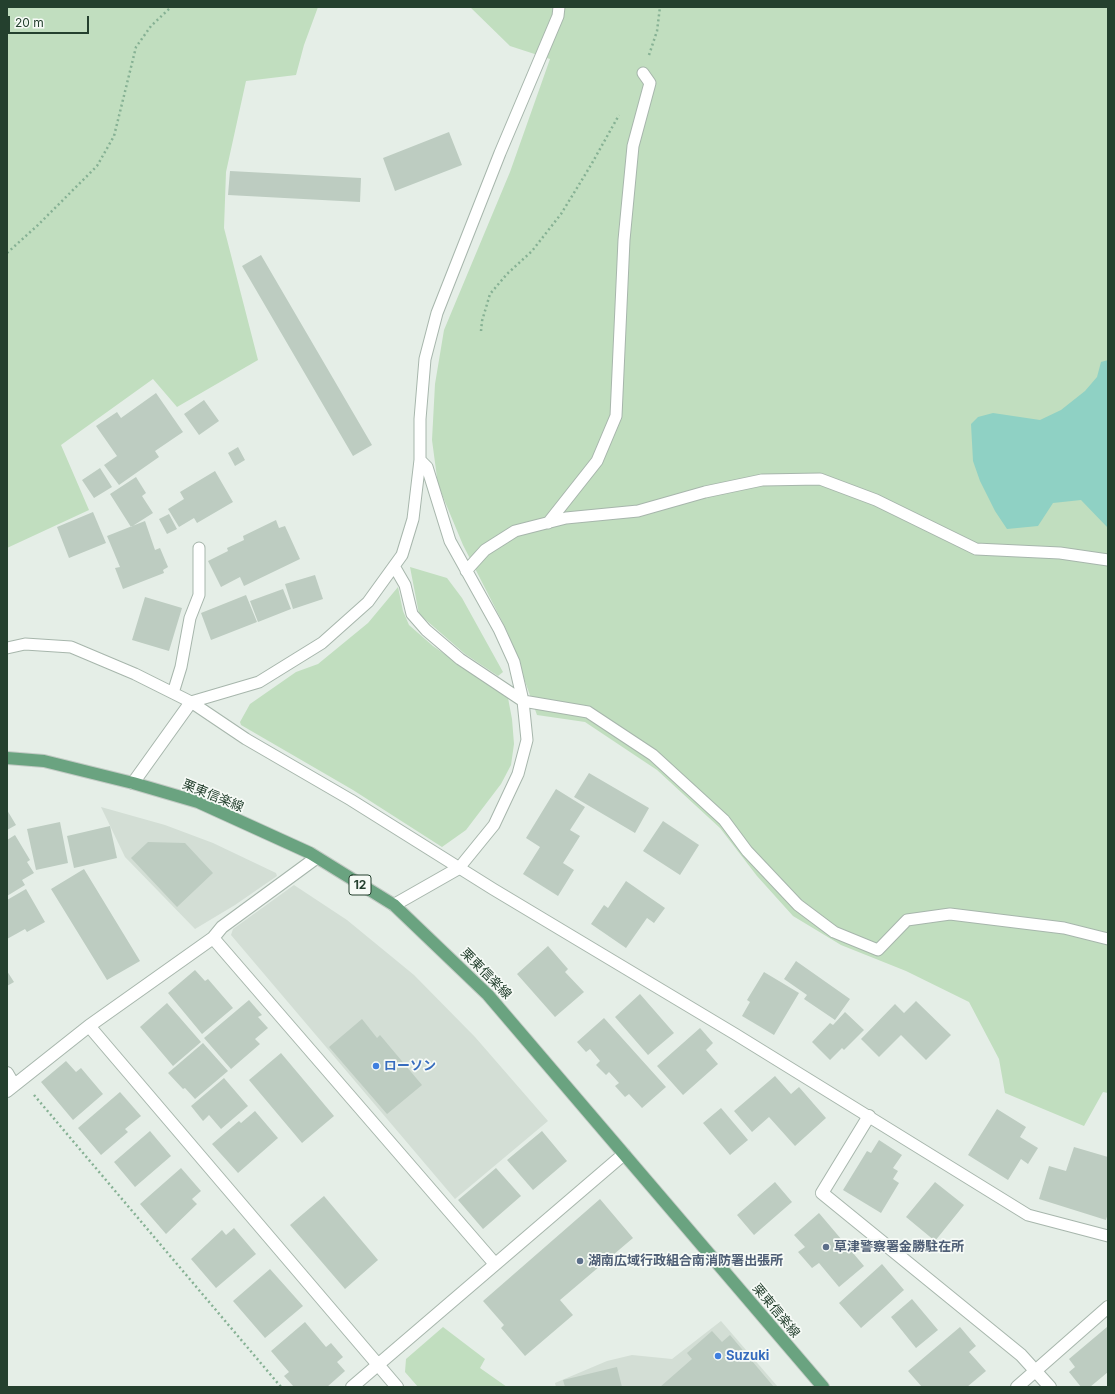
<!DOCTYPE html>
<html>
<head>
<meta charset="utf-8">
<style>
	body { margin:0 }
	#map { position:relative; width:1115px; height:1394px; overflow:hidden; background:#e5eee7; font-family:Inter,sans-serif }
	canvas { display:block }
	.frame { position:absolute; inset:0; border:8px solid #24402e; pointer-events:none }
	.scale { position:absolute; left:8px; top:16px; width:81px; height:18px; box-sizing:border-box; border:2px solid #24402e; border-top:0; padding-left:5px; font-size:12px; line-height:14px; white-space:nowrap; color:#24402e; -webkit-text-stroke:3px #f6faf6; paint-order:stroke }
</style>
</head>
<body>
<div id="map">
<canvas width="1115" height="1394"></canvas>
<div class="frame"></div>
<div class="scale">20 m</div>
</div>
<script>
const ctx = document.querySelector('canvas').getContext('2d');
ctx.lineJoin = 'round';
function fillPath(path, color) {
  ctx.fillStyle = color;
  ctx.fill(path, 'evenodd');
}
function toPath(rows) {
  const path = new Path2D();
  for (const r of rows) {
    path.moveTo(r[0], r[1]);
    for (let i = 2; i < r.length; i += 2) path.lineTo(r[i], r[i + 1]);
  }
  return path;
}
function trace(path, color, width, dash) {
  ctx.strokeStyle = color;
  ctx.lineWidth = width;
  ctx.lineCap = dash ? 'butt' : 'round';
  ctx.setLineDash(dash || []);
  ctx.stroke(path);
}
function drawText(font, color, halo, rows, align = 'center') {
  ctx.font = font + ' Inter,"Noto Sans JP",sans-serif';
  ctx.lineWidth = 3.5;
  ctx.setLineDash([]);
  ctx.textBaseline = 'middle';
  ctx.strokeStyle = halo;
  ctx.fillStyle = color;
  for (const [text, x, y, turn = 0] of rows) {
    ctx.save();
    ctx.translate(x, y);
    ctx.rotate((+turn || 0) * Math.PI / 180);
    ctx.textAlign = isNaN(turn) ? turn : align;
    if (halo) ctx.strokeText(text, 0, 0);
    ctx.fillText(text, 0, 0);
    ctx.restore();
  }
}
fillPath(toPath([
	[101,807,165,825,213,843,276,873,277,876,235,905,195,929,125,857],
	[294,885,347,920,414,975,475,1037,548,1121,455,1199,231,935,233,929],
	[721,1321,778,1387,556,1387,555,1383,607,1361,632,1355,672,1359]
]), '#d3ded5');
fillPath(toPath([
	[7,7,318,7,304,45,296,75,246,81,226,172,224,228,258,360,177,407,153,379,61,445,89,510,7,548],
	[470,7,1108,7,1108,1093,1103,1092,1084,1126,1005,1093,999,1059,969,1002,906,971,841,945,793,916,757,876,720,828,657,770,585,722,537,715,507,631,463,545,438,485,432,440,435,384,444,330,510,172,550,59,510,46],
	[410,567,447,578,462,598,503,672,498,676,465,654,419,614],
	[398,587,403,611,409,625,433,646,508,698,512,719,514,744,511,765,501,784,466,830,442,847,353,790,241,725,240,722,250,704,296,672,318,664,368,623],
	[443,1327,485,1359,480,1368,507,1387,418,1387,405,1372,406,1359]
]), '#c1debf');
fillPath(toPath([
	[1108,360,1108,528,1081,500,1053,503,1038,526,1007,529,995,511,980,481,973,461,971,424,978,417,993,413,1040,420,1061,410,1085,391,1097,377,1101,362]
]), '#8fd1c4');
fillPath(toPath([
	[449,132,462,165,395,191,383,158],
	[230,171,361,178,360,202,228,195],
	[261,255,372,445,353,456,242,266],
	[156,393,183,432,155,451,159,457,119,485,104,465,117,456,96,426,117,412,121,418],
	[204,400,219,421,199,435,184,414],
	[238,447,245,460,235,466,228,453],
	[100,468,112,487,94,498,82,480],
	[215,471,233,502,197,523,194,518,179,527,168,509,184,499,180,492],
	[136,477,146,493,142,496,153,513,131,527,110,494],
	[93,512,106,543,69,558,57,527],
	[169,514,177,529,167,534,159,519],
	[276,520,279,528,285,526,300,559,244,586,240,577,221,587,208,561,228,551,227,548,244,540,243,536],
	[145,521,155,550,160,548,168,567,163,570,164,573,123,589,115,568,120,567,107,536],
	[315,575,323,599,293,609,285,584],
	[283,589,291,609,258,622,250,601],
	[246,595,257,622,211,640,201,613],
	[145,597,182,608,169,651,132,640],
	[589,773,649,808,635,833,574,797],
	[556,789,585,807,570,830,580,836,563,863,574,870,558,896,523,874,540,847,526,838],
	[7,810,16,825,7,830],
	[663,821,699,845,680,875,643,851],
	[60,822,68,863,36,870,27,829],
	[110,826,117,858,74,868,67,836],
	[15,835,30,860,27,862,34,873,22,880,25,885,7,896,7,840],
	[148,842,185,843,213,873,177,907,131,858],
	[84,869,140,961,107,980,51,889],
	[626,881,665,908,654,923,647,918,626,948,591,924,604,905,608,908],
	[26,889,45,922,27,932,25,929,7,939,7,900],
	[548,946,568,969,565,972,584,992,555,1017,517,974],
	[796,961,850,999,835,1020,804,999,807,995,784,979],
	[195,970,205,981,208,979,233,1008,202,1034,168,993],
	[7,971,14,982,7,986],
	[764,972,799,993,774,1035,742,1016,750,1002,747,1000],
	[640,994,674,1033,648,1055,615,1017],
	[249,1000,262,1015,258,1017,268,1028,255,1039,260,1044,231,1069,204,1038],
	[916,1001,951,1035,926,1060,901,1035,879,1057,861,1039,895,1004,904,1013],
	[167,1003,201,1042,173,1066,140,1027],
	[845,1012,864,1030,844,1050,842,1048,830,1060,812,1042,830,1023,833,1025],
	[604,1018,666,1087,642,1108,629,1094,625,1097,615,1086,619,1083,609,1072,606,1075,596,1065,600,1061,590,1049,586,1052,577,1042],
	[362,1019,377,1038,380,1035,422,1085,387,1114,329,1047],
	[700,1028,713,1043,706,1050,718,1064,683,1095,657,1066],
	[203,1043,228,1071,195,1099,185,1088,183,1089,168,1073],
	[281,1053,334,1116,302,1143,249,1080],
	[66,1061,76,1072,81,1068,103,1094,73,1120,41,1082],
	[775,1076,791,1094,799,1087,826,1118,795,1146,769,1117,752,1132,734,1111],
	[224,1078,248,1106,221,1129,209,1115,203,1121,191,1106],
	[120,1092,141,1116,125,1129,128,1132,101,1155,78,1128],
	[721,1108,748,1140,730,1155,703,1123],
	[997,1109,1026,1127,1020,1137,1038,1148,1028,1164,1021,1159,1008,1180,968,1155],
	[255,1111,278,1138,238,1173,212,1144,239,1121,241,1123],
	[150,1131,171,1156,135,1187,114,1162],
	[542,1131,567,1161,533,1190,507,1160],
	[879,1140,902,1155,893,1168,898,1171,893,1179,899,1183,881,1213,843,1190,867,1151,871,1153],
	[1074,1147,1108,1157,1108,1213,1106,1220,1039,1199,1049,1166,1066,1171],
	[181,1168,201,1191,192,1199,197,1204,166,1234,140,1204],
	[496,1168,521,1196,483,1229,458,1200],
	[775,1182,792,1202,754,1235,737,1215],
	[935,1182,964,1205,935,1241,906,1217],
	[324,1196,378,1260,345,1289,290,1225],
	[600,1199,633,1238,560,1300,573,1315,525,1356,501,1328,504,1325,483,1301],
	[819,1213,864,1266,839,1287,819,1263,812,1268,798,1252,805,1247,794,1235],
	[234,1228,256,1254,216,1288,191,1259,222,1230,226,1235],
	[882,1264,904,1290,861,1328,839,1303],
	[270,1269,303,1306,265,1338,233,1301],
	[912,1299,938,1330,916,1348,891,1317],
	[305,1322,326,1347,331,1343,343,1357,337,1362,345,1371,327,1387,294,1387,284,1376,289,1372,271,1351],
	[960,1327,976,1346,969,1352,986,1371,967,1387,922,1387,908,1371],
	[1107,1327,1108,1372,1090,1387,1081,1387,1069,1372,1075,1367,1069,1359],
	[712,1331,722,1342,730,1335,774,1387,660,1387,692,1359,687,1353],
	[617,1367,622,1387,565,1387,563,1380]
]), '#bdccc1');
const lane = toPath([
	[420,460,427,467,450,541,499,629,514,662,523,701,527,740,518,774,494,825,459,868],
	[548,523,597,461,616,416,624,240,633,146,650,83,643,73],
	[394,566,405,585,412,614,426,630,460,659,523,701,588,712,653,755,724,820,747,851,798,905,834,932,878,950,907,920,950,914,1064,928,1108,939],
	[466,571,485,550,515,531,566,518,638,511,705,492,762,480,820,479,876,500,976,549,1060,553,1108,560],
	[7,648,25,644,71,647,135,674,191,702,246,739,351,800,493,889,735,1034,1028,1215,1108,1236],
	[173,693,181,667,190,618,199,595,199,548],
	[191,702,259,682,322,643,368,602,402,555,413,519,420,460,420,419,425,359,437,313,500,153,558,16,559,7]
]);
const street = toPath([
	[133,783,191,702],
	[394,905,459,868],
	[213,938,222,927,316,858],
	[89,1026,213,938,495,1264],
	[7,1073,14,1085],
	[7,1091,89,1026,397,1387],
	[869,1116,822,1193,1021,1355,1050,1387],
	[352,1387,624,1154],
	[1017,1387,1108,1307]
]);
const primary = toPath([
	[7,758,44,761,133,783,198,802,310,853,394,905,488,995,823,1387]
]);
trace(lane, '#a7b6ac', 13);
trace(street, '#a7b6ac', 14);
trace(primary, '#c2cac4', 14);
trace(toPath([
	[649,55,657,31,660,7],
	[7,253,38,225,97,166,114,136,136,47,151,26,171,7],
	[481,331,482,321,490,294,507,274,532,251,561,214,591,165,619,115],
	[34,1095,281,1387]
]), '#86b194', 2.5, [2, 3]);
trace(lane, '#fff', 11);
trace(street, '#fff', 12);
trace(primary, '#6aa380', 12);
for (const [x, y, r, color] of [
	[376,1066,4,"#3f7fe0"],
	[826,1247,4,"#5c6f8a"],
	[580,1261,4,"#5c6f8a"],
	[718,1356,4,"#3f7fe0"]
]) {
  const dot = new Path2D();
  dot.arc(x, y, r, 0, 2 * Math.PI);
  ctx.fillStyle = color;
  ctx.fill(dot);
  trace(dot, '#f6faf6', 1.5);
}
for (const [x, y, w] of [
	[360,885,22]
]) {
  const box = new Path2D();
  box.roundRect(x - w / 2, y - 10, w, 20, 3);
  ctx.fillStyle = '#f6faf6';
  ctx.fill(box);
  trace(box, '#24402e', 1);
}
drawText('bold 12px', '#24402e', null, [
	["12",360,885]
]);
drawText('13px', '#24402e', '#f6faf6', [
	["栗東信楽線",213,796,22],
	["栗東信楽線",486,974,45],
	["栗東信楽線",776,1311,50]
]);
drawText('bold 13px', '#366cbe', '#f6faf6', [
	["ローソン",384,1066],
	["Suzuki",726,1356]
], 'left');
drawText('bold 13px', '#4e5e75', '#f6faf6', [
	["草津警察署金勝駐在所",834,1247],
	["湖南広域行政組合南消防署出張所",588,1261]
], 'left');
</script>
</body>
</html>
